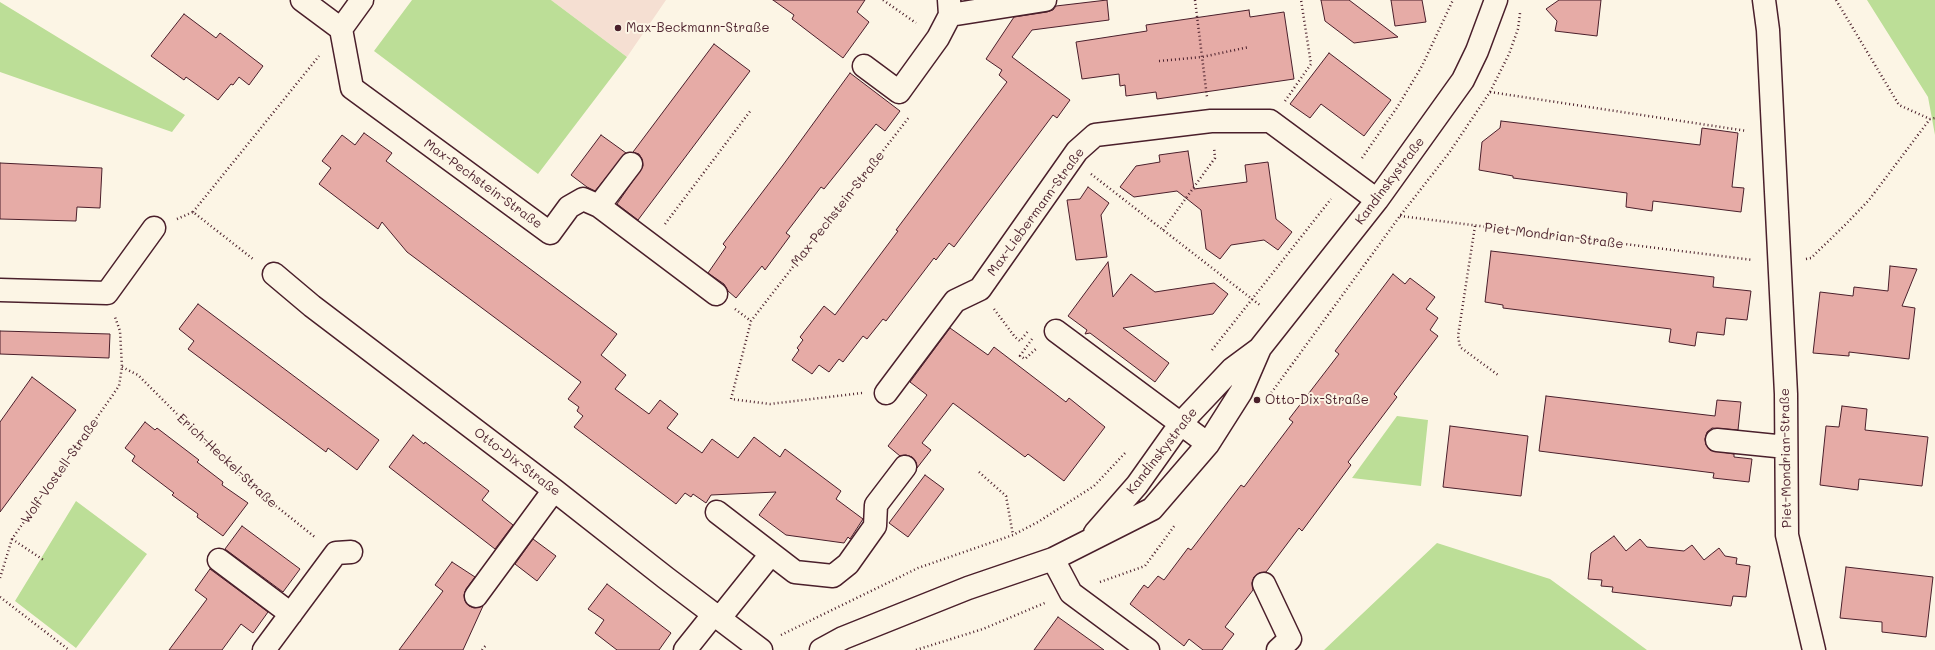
<!DOCTYPE html>
<html>
<head>
<meta charset="utf-8">
<style>
	body { margin:0 }
	canvas { display:block; background:#fcf5e5 }
</style>
</head>
<body>
<canvas width="1935" height="650"></canvas>
<script>
const ctx = document.querySelector('canvas').getContext('2d');
ctx.lineJoin = 'round';
function fillPath(path, color) {
  ctx.fillStyle = color;
  ctx.fill(path, 'evenodd');
}
function toPath(rows) {
  const path = new Path2D();
  for (const r of rows) {
    path.moveTo(r[0], r[1]);
    for (let i = 2; i < r.length; i += 2) path.lineTo(r[i], r[i + 1]);
  }
  return path;
}
function trace(path, color, width, dash) {
  ctx.strokeStyle = color;
  ctx.lineWidth = width;
  ctx.lineCap = dash ? 'butt' : 'round';
  ctx.setLineDash(dash || []);
  ctx.stroke(path);
}
function drawText(font, color, halo, rows, align = 'center') {
  ctx.font = font + ' Mali,sans-serif';
  ctx.lineWidth = 4;
  ctx.setLineDash([]);
  ctx.textBaseline = 'middle';
  ctx.strokeStyle = halo;
  ctx.fillStyle = color;
  for (const [text, x, y, turn = 0] of rows) {
    ctx.save();
    ctx.translate(x, y);
    ctx.rotate((+turn || 0) * Math.PI / 180);
    ctx.textAlign = isNaN(turn) ? turn : align;
    if (halo) ctx.strokeText(text, 0, 0);
    ctx.fillText(text, 0, 0);
    ctx.restore();
  }
}
fillPath(toPath([
	[551,0,666,0,627,57]
]), '#f5dfd2');
fillPath(toPath([
	[412,0,551,0,627,57,538,174,374,51],
	[1867,0,1935,0,1935,135,1928,97],
	[0,2,185,115,172,132,0,72],
	[1397,416,1428,420,1421,486,1352,478],
	[76,501,147,554,76,648,15,601],
	[1437,543,1550,579,1647,650,1324,650]
]), '#bcde97');
const building = toPath([
	[773,0,865,0,857,12,869,22,843,58,792,19,794,15,773,0],
	[1107,0,1109,20,1032,30,1012,57,1070,100,1057,118,1053,115,954,247,949,243,936,260,934,258,886,321,883,319,867,339,863,336,843,362,839,359,829,372,819,365,812,374,792,360,799,350,797,348,803,340,800,337,824,306,835,315,898,231,896,230,1007,82,999,75,1002,70,986,59,1014,17,1047,12,1053,10,1056,6,1107,0],
	[1321,0,1349,0,1398,37,1354,43,1325,21,1321,0],
	[1391,0,1422,0,1426,22,1395,26,1391,0],
	[1559,0,1601,0,1597,36,1555,31,1557,21,1546,9,1559,0],
	[1249,10,1250,17,1284,12,1294,79,1157,99,1156,92,1126,96,1125,85,1120,86,1119,74,1082,79,1076,42,1147,31,1146,25,1249,10],
	[184,14,216,38,220,33,263,66,249,85,239,77,233,85,231,84,218,100,186,77,184,80,151,56,184,14],
	[714,44,750,71,638,220,617,204,643,166,642,159,639,154,633,152,714,44],
	[1329,53,1391,100,1364,136,1321,104,1310,118,1290,104,1329,53],
	[850,73,900,111,885,131,876,124,824,189,821,187,786,233,790,236,765,270,762,266,736,298,728,291,724,284,708,273,726,247,723,244,783,165,850,73],
	[1501,121,1700,145,1702,128,1738,133,1732,187,1744,188,1741,212,1653,201,1652,211,1626,207,1627,193,1513,178,1513,176,1479,170,1482,142,1500,128,1501,121],
	[364,133,392,153,386,161,617,334,601,355,626,375,615,389,649,414,660,400,678,414,667,428,702,453,712,439,738,458,754,437,780,457,785,449,841,491,836,499,863,519,852,536,850,539,848,537,844,543,786,535,759,515,776,492,711,495,706,503,693,494,691,497,685,493,676,504,574,427,583,416,577,411,579,407,568,399,581,382,407,252,382,222,378,229,319,184,331,168,322,161,342,135,355,145,364,133],
	[601,135,626,153,595,191,587,187,571,175,601,135],
	[1188,151,1194,189,1247,182,1245,165,1268,162,1276,219,1292,232,1278,250,1264,240,1231,245,1220,259,1206,249,1201,210,1177,191,1134,197,1120,187,1136,166,1160,162,1159,155,1188,151],
	[0,163,102,168,100,208,77,207,76,221,0,219,0,163],
	[1088,187,1109,203,1101,215,1107,257,1076,260,1067,200,1080,199,1088,187],
	[1491,251,1714,277,1713,287,1751,291,1747,320,1726,318,1724,335,1697,332,1695,346,1669,342,1671,329,1503,308,1503,305,1485,302,1491,251],
	[1108,262,1113,297,1131,274,1155,292,1214,283,1228,294,1213,314,1123,328,1169,363,1155,382,1090,333,1085,334,1087,330,1068,316,1108,262],
	[1890,266,1917,269,1902,306,1915,308,1909,359,1849,352,1849,356,1813,353,1820,292,1853,296,1854,287,1888,291,1890,266],
	[1393,274,1405,284,1410,278,1435,297,1426,309,1438,318,1430,330,1438,336,1394,394,1397,397,1348,462,1351,465,1302,531,1299,528,1266,572,1259,573,1254,577,1252,583,1253,590,1225,627,1234,634,1222,650,1203,650,1189,639,1184,646,1130,604,1144,585,1148,588,1158,576,1164,580,1188,548,1191,550,1241,485,1244,487,1293,422,1289,419,1339,354,1335,351,1393,274],
	[198,304,379,440,357,470,328,448,326,452,188,349,194,341,179,329,198,304],
	[950,328,988,355,994,347,1066,402,1069,398,1105,427,1064,481,1028,454,1025,457,953,403,922,443,931,450,917,468,916,462,912,457,906,455,900,456,888,446,927,395,910,382,950,328],
	[0,331,110,334,109,358,0,354,0,331],
	[32,377,76,410,0,512,0,422,32,377],
	[1546,396,1715,416,1717,400,1741,402,1738,430,1712,428,1707,432,1705,439,1706,445,1710,450,1734,454,1734,457,1752,459,1749,482,1713,478,1714,473,1539,451,1546,396],
	[1842,406,1867,409,1865,430,1928,437,1922,486,1859,479,1858,490,1820,485,1826,426,1839,427,1842,406],
	[145,422,155,430,157,428,199,460,197,462,223,482,222,485,248,503,223,536,197,517,198,514,172,495,174,493,132,461,135,456,125,448,145,422],
	[1450,426,1528,436,1521,496,1443,487,1450,426],
	[413,435,424,444,425,442,489,491,482,500,513,525,495,549,389,467,413,435],
	[925,475,944,489,908,537,889,523,925,475],
	[242,526,300,569,283,592,225,549,242,526],
	[1614,536,1626,551,1640,539,1647,547,1684,551,1692,545,1704,560,1719,548,1725,556,1737,558,1736,564,1750,566,1746,597,1733,596,1731,606,1612,592,1613,587,1601,586,1602,580,1588,579,1591,553,1614,536],
	[533,539,556,556,537,581,515,564,533,539],
	[452,562,475,577,466,589,464,595,465,601,469,606,474,608,483,606,463,650,399,650,443,591,435,585,452,562],
	[1846,567,1933,577,1926,637,1882,632,1882,622,1840,618,1846,567],
	[210,569,268,612,253,633,241,624,222,650,169,650,207,599,195,590,210,569],
	[607,584,671,633,659,650,617,650,595,633,604,620,588,609,607,584],
	[1058,617,1104,650,1034,650,1058,617]
]);
fillPath(building, '#e6aba6');
trace(building, '#4a1f2b', 1);
const minor = toPath([
	[302,0,341,29],
	[1764,0,1768,30,1786,394,1787,535,1814,650],
	[950,15,1045,0],
	[341,29,352,88,550,233,569,207,583,199,599,206,716,294],
	[341,29,362,0],
	[864,66,899,92,938,38,950,15,949,0],
	[599,206,631,164],
	[274,274,312,306,554,490,666,578,761,650],
	[0,290,107,293,154,228],
	[1056,331,1208,444],
	[886,393,955,301,980,289,1077,151,1095,135,1211,121,1270,121,1377,200],
	[1717,440,1786,447],
	[717,512,795,572,833,576,848,564,875,526,876,505,905,467],
	[1095,533,1137,485,1181,423,1232,369,1259,349],
	[1053,559,1071,593,1148,650],
	[219,560,291,614],
	[1264,584,1290,639,1278,650],
	[476,596,554,490],
	[719,619,771,554],
	[264,650,336,553,351,552],
	[685,650,713,615],
	[821,650,843,638,968,588,1053,559,1152,509,1208,444,1241,392,1260,348,1377,200,1463,80,1477,51,1496,0]
]);
trace(minor, '#4a1f2b', 25);
trace(toPath([
	[883,0,916,23],
	[1195,0,1207,97],
	[1836,0,1899,105,1930,119,1935,118],
	[1159,61,1202,57,1249,47],
	[1490,92,1747,131],
	[1285,101,1311,64,1301,0],
	[1362,158,1398,106,1422,66,1453,0],
	[1091,174,1261,306],
	[193,212,319,56],
	[1400,216,1753,260],
	[177,219,193,212,253,259],
	[665,224,751,110],
	[1475,226,1458,336,1460,347,1498,375],
	[1163,230,1215,158,1214,147],
	[1806,259,1811,258,1846,224,1869,200,1930,119],
	[735,309,751,321],
	[994,309,1015,337,1020,341,1029,330],
	[1032,339,1020,356,1025,359,1037,348],
	[1212,350,1331,199],
	[122,367,138,375,221,458,261,494,316,538],
	[862,393,770,404,731,399,751,321,910,116],
	[1269,396,1400,216,1449,153,1490,92,1509,54,1518,29,1520,13],
	[979,472,1006,496,1013,535],
	[12,539,45,561],
	[0,578,12,539,119,386,122,367,120,331,115,317],
	[1100,582,1145,566,1175,525],
	[0,597,69,650],
	[781,635,918,568,1013,535,1038,522,1094,486,1126,452],
	[482,650,487,644],
	[916,650,983,629,1047,602]
]), '#4a1f2b', 2.5, [1, 3]);
trace(minor, '#fcf5e5', 22);
for (const [x, y, r, color] of [
	[618,28,4,"#4a1f2b"],
	[1257,400,4,"#4a1f2b"]
]) {
  const dot = new Path2D();
  dot.arc(x, y, r, 0, 2 * Math.PI);
  ctx.fillStyle = color;
  ctx.fill(dot);
  trace(dot, '#fcf5e5', 1.5);
}
drawText('13px', '#4a1f2b', '#fcf5e5', [
	["Max-Beckmann-Straße",626,28],
	["Otto-Dix-Straße",1265,400]
], 'left');
drawText('13px', '#4a1f2b', '#fcf5e5', [
	["Kandinskystraße",1390,181,-53],
	["Max-Pechstein-Straße",483,184,36],
	["Max-Pechstein-Straße",838,209,-52],
	["Max-Liebermann-Straße",1036,212,-54],
	["Piet-Mondrian-Straße",1554,236,7],
	["Kandinskystraße",1162,451,-52],
	["Piet-Mondrian-Straße",1786,458,-91],
	["Erich-Heckel-Straße",227,461,43],
	["Otto-Dix-Straße",517,462,37],
	["Wolf-Vostell-Straße",60,471,-55]
]);
</script>
</body>
</html>
